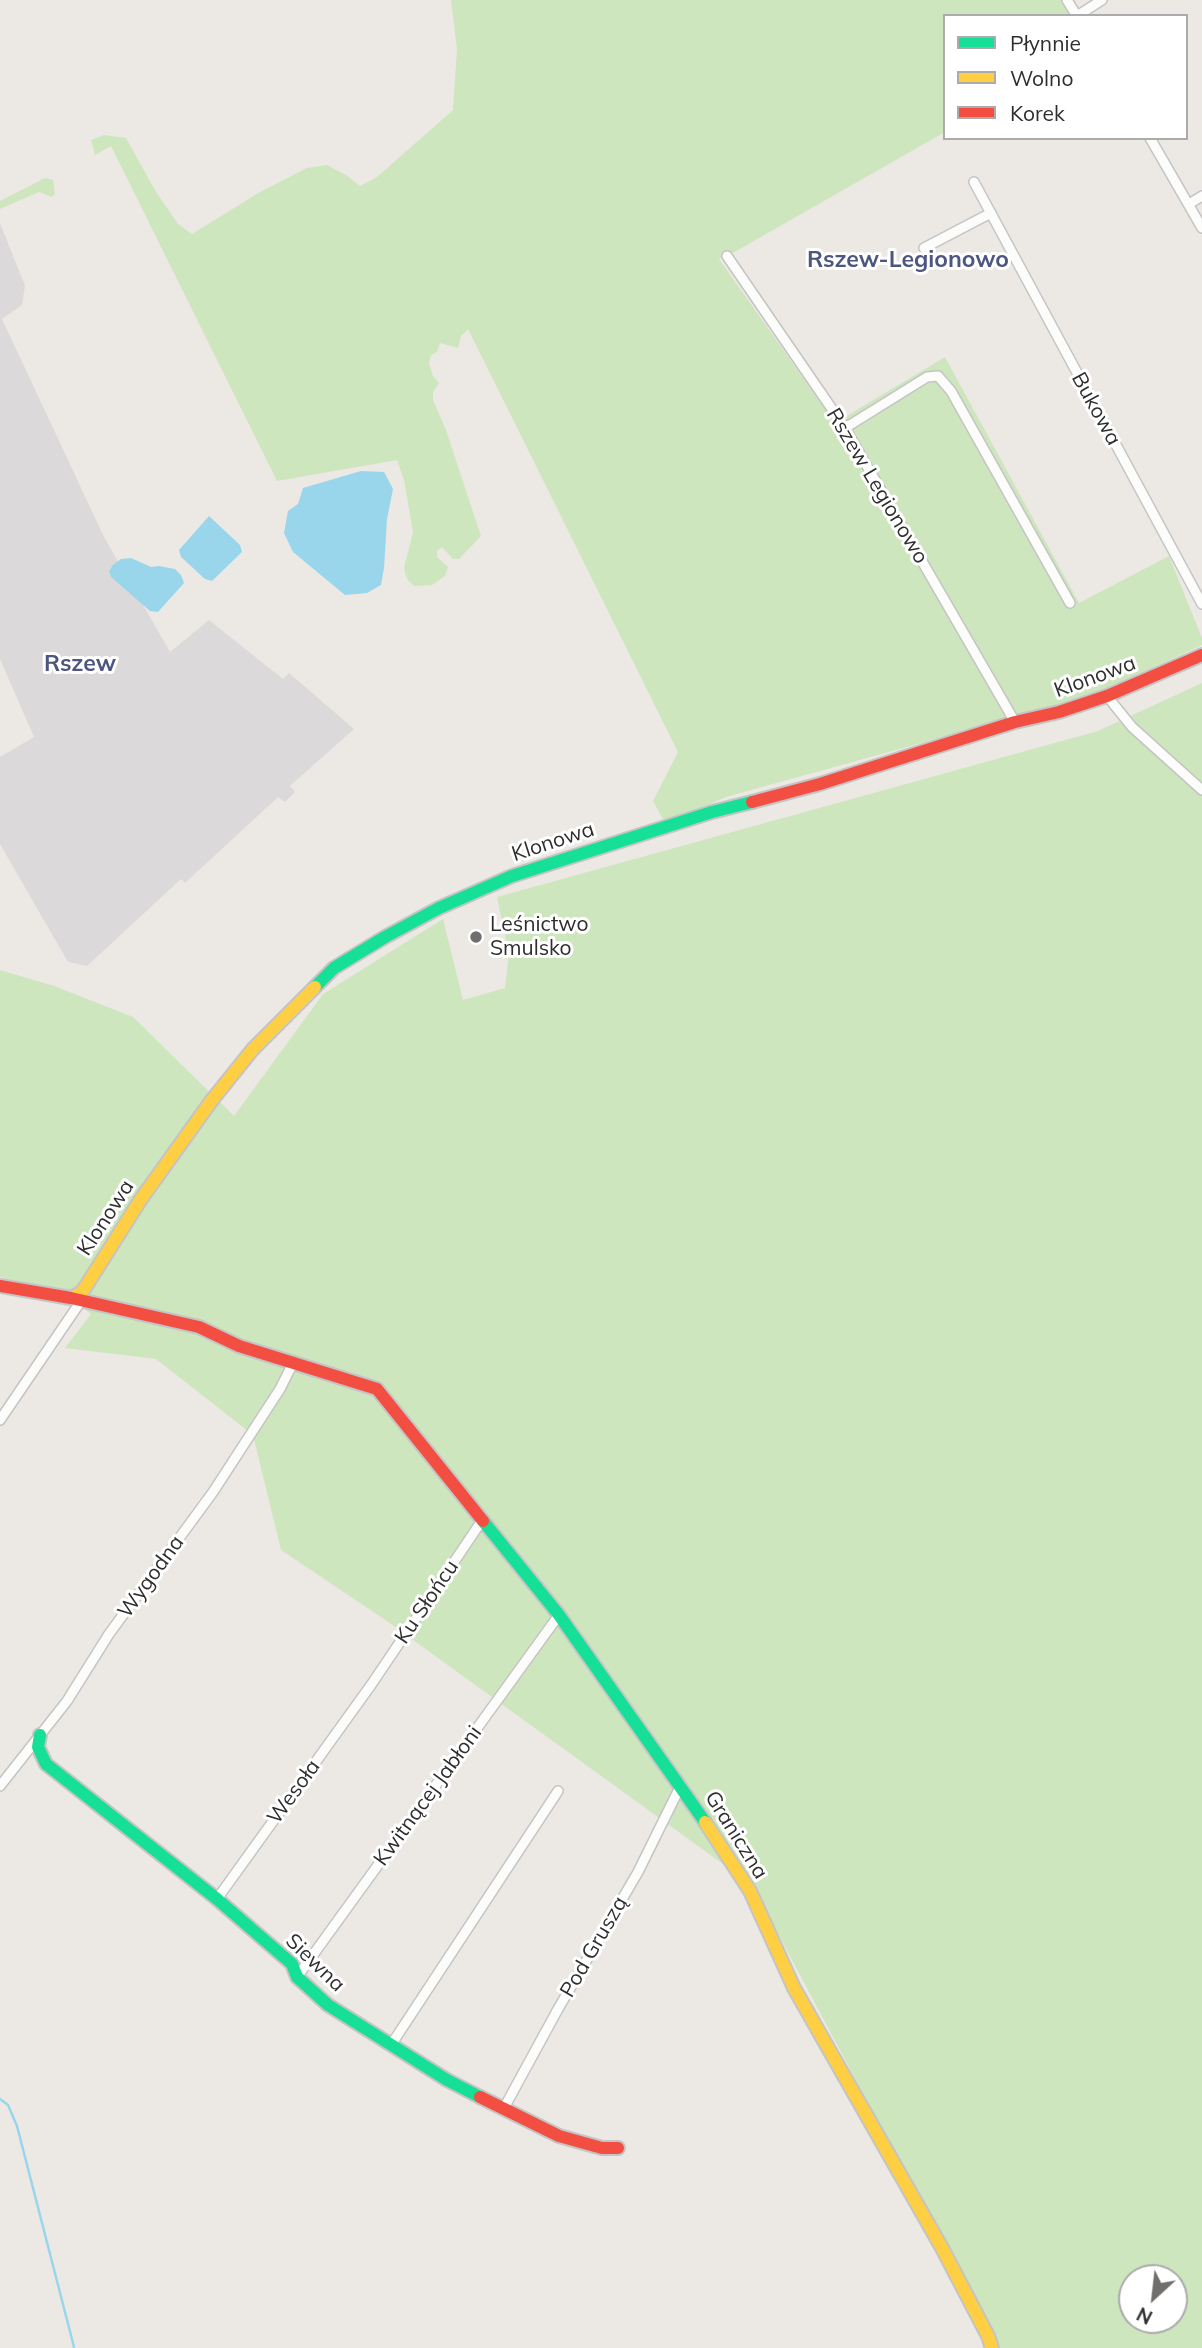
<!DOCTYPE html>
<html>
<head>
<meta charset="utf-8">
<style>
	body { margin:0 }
	#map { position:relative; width:1202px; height:2348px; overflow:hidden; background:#ece8e4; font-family:Mulish,sans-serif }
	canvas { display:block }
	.legend { position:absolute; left:943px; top:14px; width:245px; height:126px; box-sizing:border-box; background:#fff; border:2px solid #ababab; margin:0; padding:9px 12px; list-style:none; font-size:21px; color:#2e2e2e }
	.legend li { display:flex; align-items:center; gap:14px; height:35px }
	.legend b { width:35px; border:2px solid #ababab }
	.north { position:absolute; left:1118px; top:2264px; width:70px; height:70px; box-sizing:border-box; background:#fff; border:2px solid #ababab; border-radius:50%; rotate:207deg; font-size:19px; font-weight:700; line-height:28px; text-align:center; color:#2e2e2e }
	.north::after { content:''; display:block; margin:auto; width:24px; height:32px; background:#706f6e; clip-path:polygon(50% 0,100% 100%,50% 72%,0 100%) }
</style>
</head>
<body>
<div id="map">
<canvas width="1202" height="2348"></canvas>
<ul class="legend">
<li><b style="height:9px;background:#16e098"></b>Płynnie</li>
<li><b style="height:9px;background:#ffcf43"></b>Wolno</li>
<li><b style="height:9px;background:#f24e42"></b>Korek</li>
</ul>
<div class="north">N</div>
</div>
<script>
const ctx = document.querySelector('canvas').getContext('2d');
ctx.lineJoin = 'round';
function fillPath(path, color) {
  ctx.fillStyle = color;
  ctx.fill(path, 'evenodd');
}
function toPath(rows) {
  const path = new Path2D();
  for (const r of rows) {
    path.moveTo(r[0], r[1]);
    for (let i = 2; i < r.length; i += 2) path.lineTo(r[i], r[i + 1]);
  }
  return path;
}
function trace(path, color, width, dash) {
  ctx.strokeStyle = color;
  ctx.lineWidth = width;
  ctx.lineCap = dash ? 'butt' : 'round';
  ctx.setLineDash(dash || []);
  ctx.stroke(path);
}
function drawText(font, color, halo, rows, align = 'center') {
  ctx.font = font + ' Mulish,sans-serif';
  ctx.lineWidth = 6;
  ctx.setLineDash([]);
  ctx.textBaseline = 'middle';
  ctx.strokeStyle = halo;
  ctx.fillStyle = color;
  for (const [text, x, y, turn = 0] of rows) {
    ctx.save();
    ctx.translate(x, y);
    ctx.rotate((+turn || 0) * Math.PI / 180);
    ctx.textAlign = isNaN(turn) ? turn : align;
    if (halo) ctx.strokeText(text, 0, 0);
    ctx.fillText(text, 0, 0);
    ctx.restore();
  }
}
fillPath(toPath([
	[0,223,25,286,22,305,2,319,104,537,170,652,209,620,283,679,289,673,354,729,290,786,295,792,285,802,278,797,185,883,181,879,87,966,68,962,0,844,0,757,34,737,0,659]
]), '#dcd9db');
fillPath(toPath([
	[451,0,1062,0,1072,16,945,16,945,132,731,254,728,253,719,259,835,423,945,357,1079,603,1169,556,1202,638,1202,645,1091,696,726,797,665,823,653,801,678,752,468,329,461,336,458,348,440,343,437,352,431,355,429,363,433,376,439,383,433,392,433,400,446,430,481,536,459,559,453,559,442,547,437,551,437,557,448,567,445,576,432,585,414,586,407,579,404,568,413,532,404,480,397,460,277,481,111,146,95,155,91,140,104,135,126,138,156,192,178,224,192,234,260,192,307,168,327,165,346,175,360,186,377,177,453,110,457,49],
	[45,178,53,180,55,194,52,197,39,192,0,209,0,201],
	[1202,683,1202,2348,996,2348,991,2334,752,1885,384,1619,281,1550,253,1435,156,1359,65,1348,91,1314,65,1294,0,1277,0,970,54,986,133,1017,234,1116,323,994,443,919,463,1000,505,988,509,954,497,897,1098,731],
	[1132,2278,1174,2278,1174,2320,1132,2320]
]), '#cee6be');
fillPath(toPath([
	[361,471,384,472,393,489,387,519,384,568,381,585,367,593,345,595,293,552,284,533,288,511,298,504,303,488],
	[209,516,240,545,242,552,212,581,205,579,181,557,179,550],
	[131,558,151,567,159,566,175,569,181,575,184,583,158,612,150,611,111,577,109,571,113,565,121,559]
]), '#99d6ec');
trace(toPath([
	[0,2099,8,2105,17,2126,74,2347]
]), '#99d6ec', 2.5);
const street = toPath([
	[1067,0,1077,16],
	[1077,16,1102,0],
	[1150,138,1202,228],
	[974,182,1202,604],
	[1189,204,1202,196],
	[924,248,991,213],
	[727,256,845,428,1015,722],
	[845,428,927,377,938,376,951,391,1070,603],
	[1107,696,1132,727,1202,790],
	[0,1420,81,1301],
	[0,1786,67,1701,109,1634,213,1492,280,1389,293,1363],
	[217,1899,371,1685,483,1519],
	[297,1977,559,1615],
	[391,2045,558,1791],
	[504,2108,558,2009,638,1872,681,1785]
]);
const fast = toPath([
	[315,987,334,968,385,937,439,908,512,876,712,812,752,802],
	[483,1521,559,1615,705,1822],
	[40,1735,38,1747,46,1764,217,1899,292,1964,297,1977,328,2005,447,2080,480,2097]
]);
const slow = toPath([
	[71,1298,81,1293,86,1286,141,1199,212,1100,253,1049,315,987],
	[705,1822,750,1891,794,1988,942,2248,988,2336,992,2348]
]);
const jam = toPath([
	[752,802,820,784,1015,722,1059,712,1107,696,1202,655],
	[0,1286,71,1298,199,1327,239,1346,377,1389,483,1521],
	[480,2097,559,2136,602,2148,618,2148]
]);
trace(street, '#c5c4c5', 12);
trace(fast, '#c5c4c5', 16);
trace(slow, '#c5c4c5', 16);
trace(jam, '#c5c4c5', 16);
trace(street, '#fcfcfb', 9);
trace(fast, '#16e098', 12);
trace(slow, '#ffcf43', 12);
trace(jam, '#f24e42', 12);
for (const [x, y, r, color] of [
	[476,937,7,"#706f6e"]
]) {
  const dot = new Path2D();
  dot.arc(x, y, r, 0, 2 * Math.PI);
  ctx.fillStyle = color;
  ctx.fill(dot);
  trace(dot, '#fff', 2.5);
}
drawText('21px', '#2e2e2e', '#fff', [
	["Bukowa",1096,409,61],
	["Rszew Legionowo",877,486,59],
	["Klonowa",1095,677,-20],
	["Klonowa",553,842,-18],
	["Klonowa",106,1218,-57],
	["Wygodna",151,1577,-54],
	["Ku Słońcu",427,1602,-56],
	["Wesoła",294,1792,-54],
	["Kwitnącej Jabłoni",428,1796,-54],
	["Graniczna",736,1835,58],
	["Pod Gruszą",594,1947,-60],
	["Siewna",315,1963,44]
]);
drawText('21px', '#2e2e2e', '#fff', [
	["Leśnictwo",490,925],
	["Smulsko",490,949]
], 'left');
drawText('bold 23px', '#4d5680', '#fff', [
	["Rszew-Legionowo",908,260],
	["Rszew",80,664]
]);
</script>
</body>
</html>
